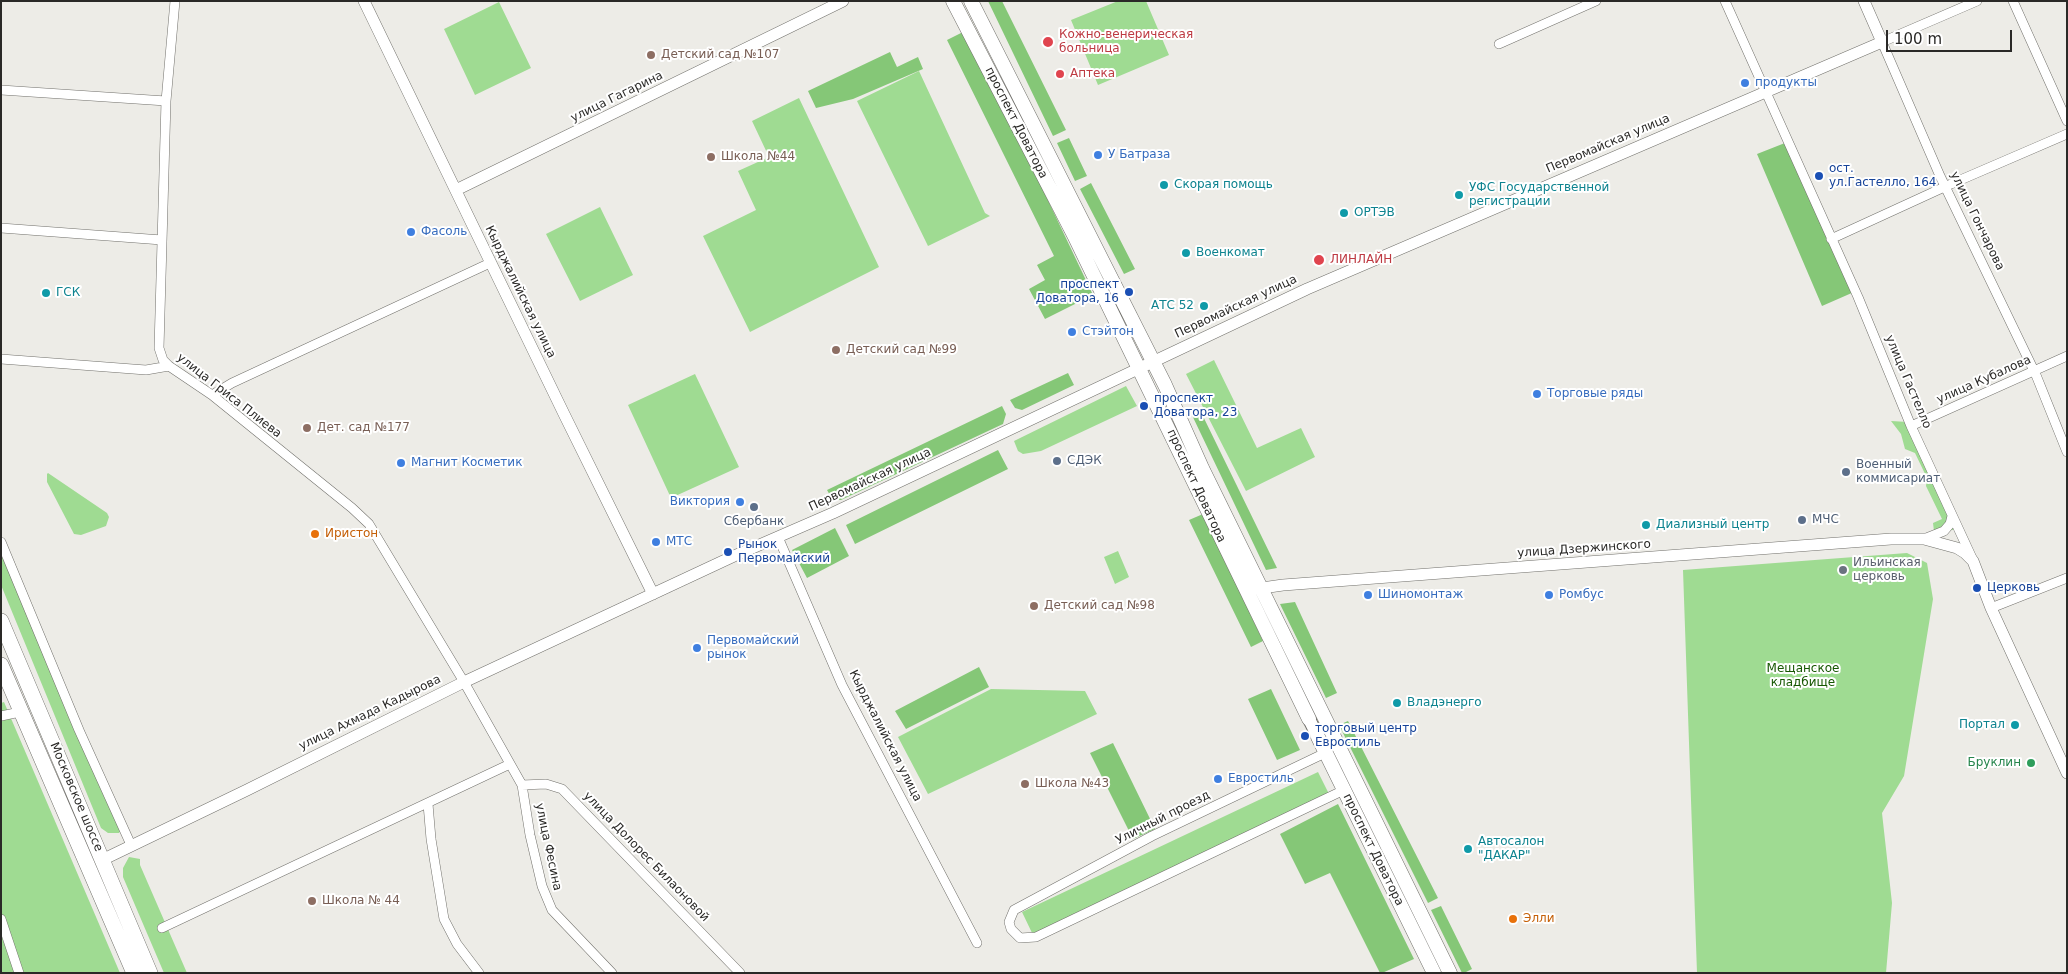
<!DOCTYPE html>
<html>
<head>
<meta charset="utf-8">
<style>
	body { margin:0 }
	#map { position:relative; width:2068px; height:974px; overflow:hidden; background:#edece7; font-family:"DejaVu Sans",sans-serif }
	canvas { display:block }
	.frame { position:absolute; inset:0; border:2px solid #2a2927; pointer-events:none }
	.scale { position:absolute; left:1886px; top:30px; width:126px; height:22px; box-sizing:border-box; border:2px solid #2a2927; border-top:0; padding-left:6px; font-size:15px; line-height:18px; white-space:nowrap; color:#2a2927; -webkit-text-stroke:4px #fff; paint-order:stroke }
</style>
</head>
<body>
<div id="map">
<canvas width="2068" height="974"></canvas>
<div class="frame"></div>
<div class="scale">100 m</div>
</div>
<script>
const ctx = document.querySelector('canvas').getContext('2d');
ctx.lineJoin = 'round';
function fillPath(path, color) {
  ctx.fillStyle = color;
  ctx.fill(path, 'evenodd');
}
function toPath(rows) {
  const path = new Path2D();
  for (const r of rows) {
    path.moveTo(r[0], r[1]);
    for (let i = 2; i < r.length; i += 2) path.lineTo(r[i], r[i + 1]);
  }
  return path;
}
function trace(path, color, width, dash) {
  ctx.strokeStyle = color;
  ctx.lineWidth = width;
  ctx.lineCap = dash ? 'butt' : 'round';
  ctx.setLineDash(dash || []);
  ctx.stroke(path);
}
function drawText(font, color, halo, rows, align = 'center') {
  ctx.font = font + ' "DejaVu Sans",sans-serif';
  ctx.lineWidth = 4;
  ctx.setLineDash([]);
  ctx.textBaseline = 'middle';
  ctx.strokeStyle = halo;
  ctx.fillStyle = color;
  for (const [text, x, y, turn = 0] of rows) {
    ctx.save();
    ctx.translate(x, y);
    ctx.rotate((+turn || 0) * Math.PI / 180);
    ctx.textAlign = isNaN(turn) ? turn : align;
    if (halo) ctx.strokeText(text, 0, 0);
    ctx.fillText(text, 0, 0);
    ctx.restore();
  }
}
fillPath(toPath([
	[1118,1,1146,1,1169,55,1098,85,1071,20],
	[499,2,531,68,475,95,444,29],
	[919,71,985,213,990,216,928,246,857,101],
	[799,98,879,267,750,332,703,236,756,210,738,171,769,157,752,121],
	[600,207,633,275,580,301,546,234],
	[1214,360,1257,448,1301,428,1315,457,1246,491,1186,374],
	[695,374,739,467,671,498,628,405],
	[1126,386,1137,406,1041,451,1023,454,1018,451,1014,441],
	[1891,421,1908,422,1958,521,1953,530,1934,531,1933,523,1942,519,1926,486,1927,478,1915,453,1905,449,1901,434],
	[48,473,107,513,109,517,106,526,81,535,74,534,47,482,47,474],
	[1,542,121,829,119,833,108,833,101,828,1,585],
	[1118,551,1129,577,1115,584,1104,557],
	[1907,553,1927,563,1933,599,1904,776,1882,813,1892,903,1886,973,1697,973,1683,570],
	[991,689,1085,691,1097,714,928,794,898,737],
	[4,702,120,973,1,973,1,703],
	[1318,772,1329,794,1033,935,1022,912],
	[129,857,140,859,140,865,187,973,164,973,123,877,123,868]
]), '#9fdb92');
fillPath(toPath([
	[988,1,1002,1,1066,130,1053,136],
	[967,30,1093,295,1045,319,1029,289,1045,280,1037,265,1054,256,947,40],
	[890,52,897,67,918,57,923,69,853,99,816,108,808,91],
	[1069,138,1087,176,1075,181,1057,143],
	[1790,141,1854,292,1822,306,1757,154],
	[1091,183,1135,269,1124,274,1080,189],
	[1068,373,1074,385,1022,410,1015,408,1010,400],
	[1002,406,1006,414,1003,424,841,500,836,500,831,497,827,490],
	[1199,408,1277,568,1266,570,1190,411],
	[998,450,1008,469,855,544,846,525],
	[1203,514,1263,641,1251,647,1189,520],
	[835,528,849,556,807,578,792,550],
	[1295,602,1337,693,1326,698,1280,604],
	[979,667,989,687,906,729,895,711],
	[1271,689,1300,750,1277,760,1248,699],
	[1348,721,1438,898,1428,903,1339,725],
	[1113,743,1155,829,1133,839,1090,753],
	[1338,804,1414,959,1382,973,1380,973,1330,873,1305,884,1280,834],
	[1441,906,1472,969,1464,973,1462,973,1431,910]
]), '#85c777');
const minor = toPath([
	[175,1,166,101,159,348,163,360,169,366,212,395,352,508,369,524,464,682,522,785,530,835,542,886,552,910,612,973],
	[1725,1,1858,297,1911,426,1972,558],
	[1977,1,1882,42,1940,176,2036,375,2067,452],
	[2013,1,2067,121],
	[1499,44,1596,1],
	[1,90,166,101],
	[1,228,162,240],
	[1831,239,1951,184,2067,134],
	[1,359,146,370,169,366],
	[212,395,232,383,490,263],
	[1911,426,2067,356],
	[778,537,842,685,977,943],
	[1924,539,1944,531,1950,524,1952,516],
	[1,542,79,730,131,845],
	[1991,608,2067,578],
	[1,716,20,712],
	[1325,753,1152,836,1014,910,1009,922,1011,929,1020,938,1036,937,1344,790],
	[522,785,546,784,562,789,740,973],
	[428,804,431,839,444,919,457,944,479,973],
	[1,919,19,973],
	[162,928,510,764]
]);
const tertiary = toPath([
	[364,1,564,414,653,594],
	[456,190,843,1],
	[1255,589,1283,585,1891,539,1924,539,1957,548,1965,553,1973,561,1991,608,2067,773],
	[102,860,247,790,464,682,734,556,833,513,1307,289,1882,42,1864,1]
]);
const secondary = toPath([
	[1309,719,1318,737]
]);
const primary = toPath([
	[953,1,1074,235,1309,719],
	[971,1,1165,385,1202,468,1450,973],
	[1318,737,1434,973]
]);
const trunk = toPath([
	[1,621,150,973],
	[1,665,134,973]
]);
trace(minor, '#71706b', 10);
trace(tertiary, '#71706b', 12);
trace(secondary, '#71706b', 14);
trace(primary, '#71706b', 15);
trace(trunk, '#71706b', 16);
trace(minor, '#fff', 9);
trace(tertiary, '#fff', 11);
trace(secondary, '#fff', 12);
trace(primary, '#fff', 14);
trace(trunk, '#fff', 15);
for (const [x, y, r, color] of [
	[1048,42,6,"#e0444e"],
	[651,55,5,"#8d6e63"],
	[1060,74,5,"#e0444e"],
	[1745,83,5,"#3f7fe0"],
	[1098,155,5,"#3f7fe0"],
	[711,157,5,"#8d6e63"],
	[1819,176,5,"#1a4fb4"],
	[1164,185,5,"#0f9aa8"],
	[1459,195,5,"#0f9aa8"],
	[1344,213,5,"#0f9aa8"],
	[411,232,5,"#3f7fe0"],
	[1186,253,5,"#0f9aa8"],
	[1319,260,6,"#e0444e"],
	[1129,292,5,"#1a4fb4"],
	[46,293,5,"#0f9aa8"],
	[1204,306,5,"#0f9aa8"],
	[1072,332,5,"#3f7fe0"],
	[836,350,5,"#8d6e63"],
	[1537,394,5,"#3f7fe0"],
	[1144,406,5,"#1a4fb4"],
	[307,428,5,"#8d6e63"],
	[1057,461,5,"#5c6f8a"],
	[401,463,5,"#3f7fe0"],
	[1846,472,5,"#5c6f8a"],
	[740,502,5,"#3f7fe0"],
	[754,507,5,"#5c6f8a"],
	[1802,520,5,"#5c6f8a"],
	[1646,525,5,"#0f9aa8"],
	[315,534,5,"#e8710a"],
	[656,542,5,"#3f7fe0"],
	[728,552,5,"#1a4fb4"],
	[1843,570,5,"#6b7280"],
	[1977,588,5,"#1a4fb4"],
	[1368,595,5,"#3f7fe0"],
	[1549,595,5,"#3f7fe0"],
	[1034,606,5,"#8d6e63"],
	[697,648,5,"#3f7fe0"],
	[1397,703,5,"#0f9aa8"],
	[2015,725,5,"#0f9aa8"],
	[1305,736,5,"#1a4fb4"],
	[2031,763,5,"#2e9e5b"],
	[1218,779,5,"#3f7fe0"],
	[1025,784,5,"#8d6e63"],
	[1468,849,5,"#0f9aa8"],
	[312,901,5,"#8d6e63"],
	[1513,919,5,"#e8710a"]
]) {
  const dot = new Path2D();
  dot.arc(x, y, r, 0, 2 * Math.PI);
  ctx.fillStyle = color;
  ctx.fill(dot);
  trace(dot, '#fff', 2);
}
drawText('12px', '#be3a42', '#fff', [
	["Кожно-венерическая",1059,35],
	["больница",1059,49],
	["Аптека",1070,74],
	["ЛИНЛАЙН",1330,260]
], 'left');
drawText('12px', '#785e54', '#fff', [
	["Детский сад №107",661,55],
	["Школа №44",721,157],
	["Детский сад №99",846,350],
	["Дет. сад №177",317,428],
	["Детский сад №98",1044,606],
	["Школа №43",1035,784],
	["Школа № 44",322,901]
], 'left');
drawText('12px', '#366cbe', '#fff', [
	["продукты",1755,83],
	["У Батраза",1108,155],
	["Фасоль",421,232],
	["Стэйтон",1082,332],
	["Торговые ряды",1547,394],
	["Магнит Косметик",411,463],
	["Виктория",730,502,"right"],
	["МТС",666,542],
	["Шиномонтаж",1378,595],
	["Ромбус",1559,595],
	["Первомайский",707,641],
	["рынок",707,655],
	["Евростиль",1228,779]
], 'left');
drawText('12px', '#2a2927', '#fff', [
	["улица Гагарина",617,97,-26],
	["проспект Доватора",1016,123,63],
	["Первомайская улица",1608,144,-23],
	["улица Гончарова",1977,221,64],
	["Кырджалийская улица",520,292,64],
	["Первомайская улица",1236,307,-25],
	["улица Кубалова",1984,380,-24],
	["улица Гастелло",1908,382,67],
	["улица Гриса Плиева",229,396,38],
	["Первомайская улица",870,480,-25],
	["проспект Доватора",1196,486,65],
	["улица Дзержинского",1584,549,-4],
	["улица Ахмада Кадырова",370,713,-26],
	["Кырджалийская улица",885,736,63],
	["Московское шоссе",76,797,67],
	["Уличный проезд",1163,818,-27],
	["улица Фесина",548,847,78],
	["проспект Доватора",1373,850,64],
	["улица Долорес Билаоновой",646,857,46]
]);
drawText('12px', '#164399', '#fff', [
	["ост.",1829,169],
	["ул.Гастелло, 164",1829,183],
	["проспект",1119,285,"right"],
	["Доватора, 16",1119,299,"right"],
	["проспект",1154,399],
	["Доватора, 23",1154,413],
	["Рынок",738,545],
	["Первомайский",738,559],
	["Церковь",1987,588],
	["торговый центр",1315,729],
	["Евростиль",1315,743]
], 'left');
drawText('12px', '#0d838f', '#fff', [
	["Скорая помощь",1174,185],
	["УФС Государственной",1469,188],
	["регистрации",1469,202],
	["ОРТЭВ",1354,213],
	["Военкомат",1196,253],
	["ГСК",56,293],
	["АТС 52",1194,306,"right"],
	["Диализный центр",1656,525],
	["Владэнерго",1407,703],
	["Портал",2005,725,"right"],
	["Автосалон",1478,842],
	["\"ДАКАР\"",1478,856]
], 'left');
drawText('12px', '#4e5e75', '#fff', [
	["СДЭК",1067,461],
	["Военный",1856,465],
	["коммисариат",1856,479],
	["МЧС",1812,520],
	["Сбербанк",754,522,"center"]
], 'left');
drawText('12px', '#c56008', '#fff', [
	["Иристон",325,534],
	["Элли",1523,919]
], 'left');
drawText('12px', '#5b616d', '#fff', [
	["Ильинская",1853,563],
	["церковь",1853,577]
], 'left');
drawText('12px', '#165702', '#fff', [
	["Мещанское",1803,669],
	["кладбище",1803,683]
]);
drawText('12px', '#27864d', '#fff', [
	["Бруклин",2021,763]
], 'right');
</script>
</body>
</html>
